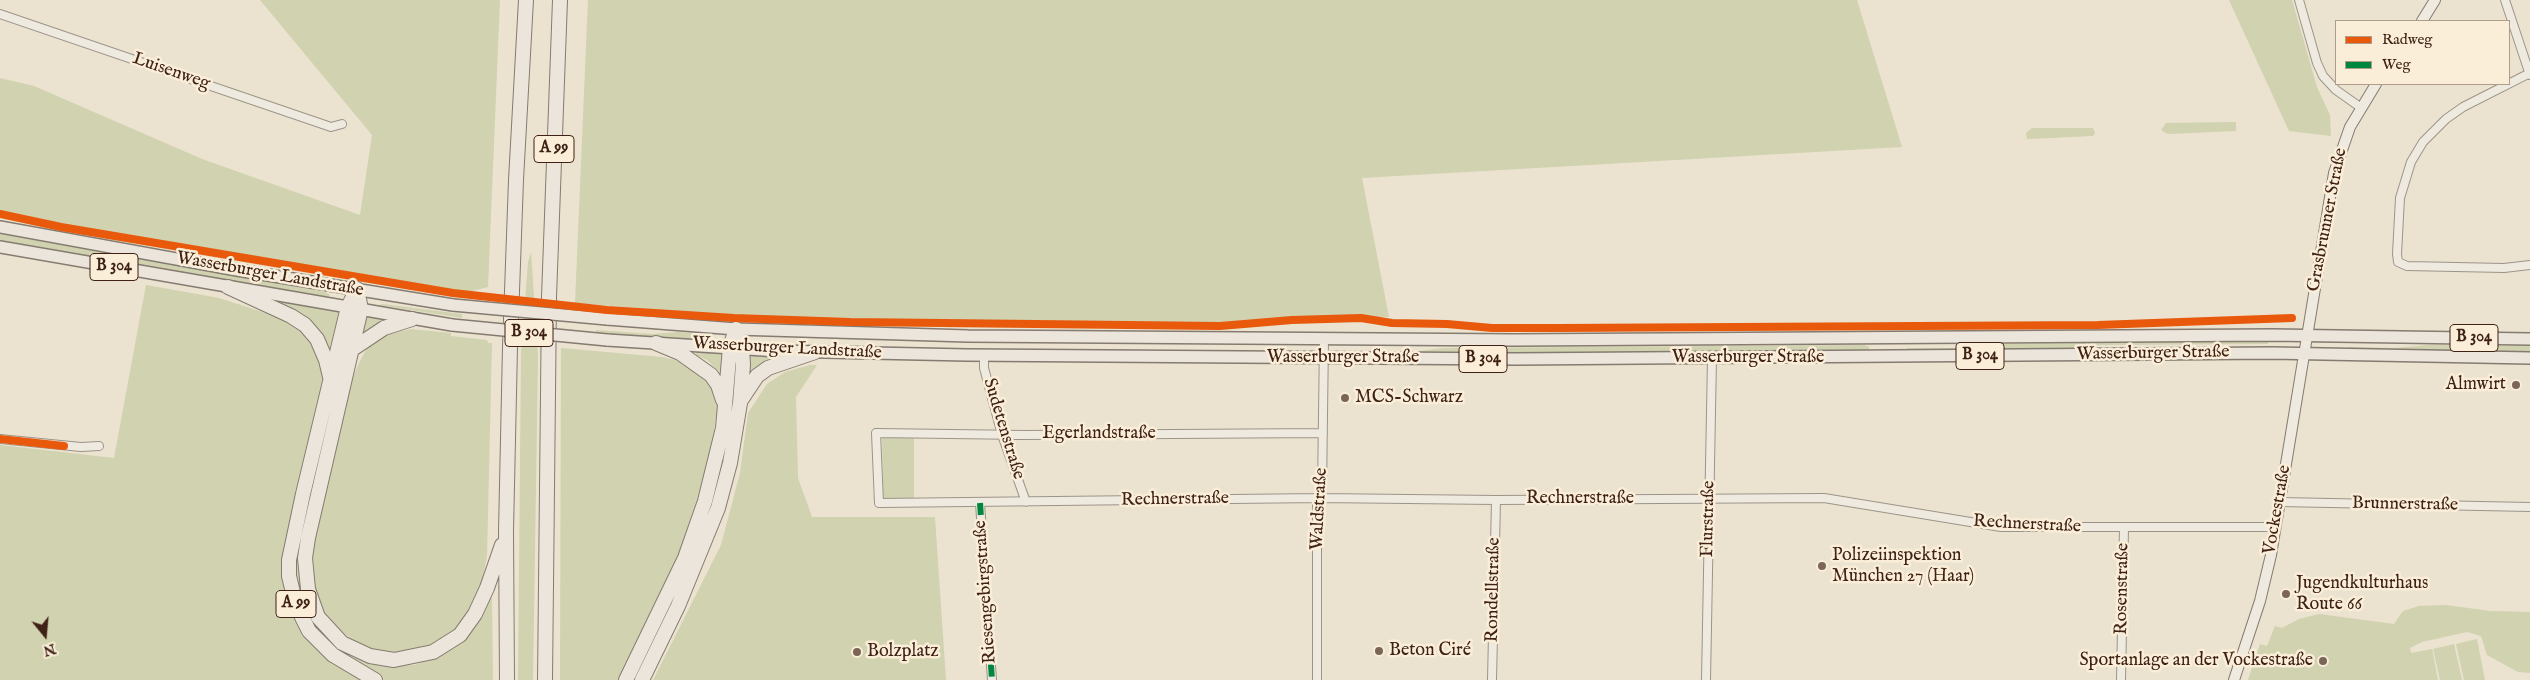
<!DOCTYPE html>
<html>
<head>
<meta charset="utf-8">
<style>
	body { margin:0 }
	#map { position:relative; width:2530px; height:680px; overflow:hidden; background:#ebe2cf; font-family:"IM FELL English",serif }
	canvas { display:block }
	.legend { position:absolute; left:2335px; top:20px; width:175px; height:65px; box-sizing:border-box; background:#faeed8; border:1px solid #af9c8a; margin:0; padding:6px 9px; list-style:none; font-size:15px; color:#3f2115 }
	.legend li { display:flex; align-items:center; gap:10px; height:25px }
	.legend b { width:25px; border:1px solid #af9c8a }
	.north { position:absolute; left:20px; top:610px; width:50px; height:50px; -webkit-text-stroke:4px #faeed8; paint-order:stroke; rotate:163deg; font-size:14px; font-weight:700; line-height:20px; text-align:center; color:#3f2115 }
	.north::after { content:''; display:block; margin:auto; width:18px; height:22px; background:#3f2115; clip-path:polygon(50% 0,100% 100%,50% 72%,0 100%) }
</style>
</head>
<body>
<div id="map">
<canvas width="2530" height="680"></canvas>
<ul class="legend">
<li><b style="height:6px;background:#e8590c"></b>Radweg</li>
<li><b style="height:6px;background:#00873e"></b>Weg</li>
</ul>
<div class="north">N</div>
</div>
<script>
const ctx = document.querySelector('canvas').getContext('2d');
ctx.lineJoin = 'round';
function fillPath(path, color) {
  ctx.fillStyle = color;
  ctx.fill(path, 'evenodd');
}
function toPath(rows) {
  const path = new Path2D();
  for (const r of rows) {
    path.moveTo(r[0], r[1]);
    for (let i = 2; i < r.length; i += 2) path.lineTo(r[i], r[i + 1]);
  }
  return path;
}
function trace(path, color, width, dash) {
  ctx.strokeStyle = color;
  ctx.lineWidth = width;
  ctx.lineCap = dash ? 'butt' : 'round';
  ctx.setLineDash(dash || []);
  ctx.stroke(path);
}
function drawText(font, color, halo, rows, align = 'center') {
  ctx.font = font + ' "IM FELL English",serif';
  ctx.lineWidth = 5;
  ctx.setLineDash([]);
  ctx.textBaseline = 'middle';
  ctx.strokeStyle = halo;
  ctx.fillStyle = color;
  for (const [text, x, y, turn = 0] of rows) {
    ctx.save();
    ctx.translate(x, y);
    ctx.rotate((+turn || 0) * Math.PI / 180);
    ctx.textAlign = isNaN(turn) ? turn : align;
    if (halo) ctx.strokeText(text, 0, 0);
    ctx.fillText(text, 0, 0);
    ctx.restore();
  }
}
fillPath(toPath([
	[260,0,500,0,488,287,464,293,62,224,0,211,0,78,34,86,202,159,360,215,372,135],
	[588,0,1857,0,1902,147,1362,178,1389,317,1290,317,1219,324,849,319,721,315,575,303],
	[2229,0,2292,0,2317,87,2330,115,2331,136,2289,131],
	[2236,122,2236,131,2168,134,2161,130,2166,123],
	[2032,128,2093,128,2095,133,2093,136,2027,139,2026,133],
	[0,233,325,292,330,295,328,297,320,297,0,240],
	[531,252,538,356,533,680,518,680,521,354,528,262],
	[146,285,219,298,285,319,302,331,318,351,324,373,322,395,306,463,290,602,364,680,0,680,0,445,114,458],
	[280,302,341,312,331,356,280,306],
	[383,304,462,314,462,318,378,305],
	[353,314,300,567,306,604,313,619,337,646,349,655,367,662,393,666,414,665,432,659,455,647,477,624,489,598,492,598,493,680,384,680,341,655,312,625,295,584,295,550],
	[366,316,392,319,360,336],
	[411,329,451,333,451,336,487,340,488,343,492,343,487,556,482,582,473,605,460,625,446,638,433,646,402,654,382,653,361,646,333,625,324,613,316,595,312,562,320,508,350,385,358,365,367,348,377,339,388,334],
	[596,330,653,334,678,332,712,334,712,341,596,333],
	[2268,341,2268,344,2100,345,2065,349,1907,350,1907,348,1955,348,1992,344],
	[1865,345,1869,347,1869,350,1866,352,1354,353,1354,351,1413,352,1443,348],
	[2428,345,2530,346,2530,352,2348,350,2348,347,2395,348],
	[561,348,662,357,683,362,708,378,718,403,709,462,673,570,620,680,560,680],
	[696,352,721,354,720,372,707,360,696,355],
	[749,355,781,357,762,364,748,381],
	[810,365,817,365,796,397,798,478,812,517,935,517,946,680,653,680,721,545,740,473,748,413,767,384,785,372],
	[882,436,914,436,914,502,883,503],
	[2446,605,2490,611,2530,612,2530,673,2518,672,2487,655,2481,636,2467,632,2422,642,2410,648,2411,653,2432,649,2438,680,2248,680,2260,644,2267,646,2275,626,2282,628,2299,619,2319,614,2394,624,2403,611,2419,606],
	[2477,639,2485,680,2464,680,2456,644],
	[2454,644,2462,680,2440,680,2433,649]
]), '#d0d2b0');
const street = toPath([
	[2299,0,2317,63,2323,76,2336,90,2360,107],
	[2505,0,2530,75],
	[0,14,331,127,342,124],
	[2530,73,2463,107,2446,119,2423,142,2411,162,2400,198,2397,254,2398,262,2407,266,2504,268,2530,265],
	[984,355,984,368,1002,435,1026,502],
	[1323,433,1025,435,876,433,879,503,1320,498,1496,500,1824,498,2001,527,2276,527],
	[0,439,81,447,99,446],
	[2280,502,2530,507],
	[980,503,992,680],
	[1317,680,1317,505,1322,491,1324,339],
	[1492,680,1496,500],
	[1706,680,1712,358],
	[2121,680,2124,528]
]);
const secondary = toPath([
	[2422,21,2435,0],
	[2234,680,2260,601,2271,555,2334,173,2350,127,2376,84]
]);
const primary = toPath([
	[0,227,237,270,453,305],
	[0,247,452,325],
	[607,319,736,329,968,336,1515,340,2272,335,2530,339],
	[607,340,778,351,967,355,1516,359,2272,353,2530,358]
]);
const highway = toPath([
	[228,287,291,316,305,325,317,339,326,360,330,377],
	[357,289,361,309,308,538,305,558,308,589,318,617,342,643,370,656,394,660,433,652,460,635,475,614,487,588,502,545],
	[357,289,348,307,303,494,289,560,289,576,296,605,309,631,333,655,375,680],
	[656,343,680,353,711,375,718,385,723,400],
	[351,350,384,328,412,319],
	[741,400,757,376,768,368,815,352],
	[507,680,506,531,510,347,516,180,526,0],
	[545,680,549,297,560,0],
	[626,680,685,558,705,501,723,428,730,347,736,329],
	[642,680,678,606,718,508,730,463,740,403,743,365,742,348,736,329]
]);
trace(street, '#9d9489', 10);
trace(secondary, '#857b70', 12);
trace(primary, '#857b70', 14);
trace(highway, '#857b70', 16);
trace(street, '#eeeae0', 8);
trace(secondary, '#eeeae0', 10);
trace(primary, '#ece5db', 11);
trace(highway, '#ece5db', 14);
const primaryBridge = toPath([
	[453,305,607,319],
	[452,325,607,340]
]);
trace(primaryBridge, '#857b70', 14, []);
trace(primaryBridge, '#ece5db', 11);
trace(toPath([
	[980,503,992,680]
]), '#00873e', 6, [12, 6]);
trace(toPath([
	[0,214,61,227,453,293,607,310,734,318,850,322,1220,326,1292,320,1361,318,1392,323,1447,324,1492,328,1557,328,2098,325,2292,318],
	[0,439,64,446]
]), '#e8590c', 8);
for (const [x, y, r, color] of [
	[2516,385,5,"#7b6556"],
	[1345,398,5,"#7b6556"],
	[1822,566,5,"#7b6556"],
	[2286,594,5,"#7b6556"],
	[1379,651,5,"#7b6556"],
	[857,652,5,"#7b6556"],
	[2323,661,5,"#7b6556"]
]) {
  const dot = new Path2D();
  dot.arc(x, y, r, 0, 2 * Math.PI);
  ctx.fillStyle = color;
  ctx.fill(dot);
  trace(dot, '#faeed8', 2);
}
for (const [x, y, w] of [
	[554,149,40],
	[114,267,48],
	[529,333,48],
	[2474,338,48],
	[1980,356,48],
	[1483,359,48],
	[296,604,40]
]) {
  const box = new Path2D();
  box.roundRect(x - w / 2, y - 13.5, w, 27, 4);
  ctx.fillStyle = '#faeed8';
  ctx.fill(box);
  trace(box, '#3f2115', 1);
}
drawText('bold 16px', '#3f2115', null, [
	["A 99",554,149],
	["B 304",114,267],
	["B 304",529,333],
	["B 304",2474,338],
	["B 304",1980,356],
	["B 304",1483,359],
	["A 99",296,604]
]);
drawText('18px', '#3f2115', '#faeed8', [
	["Luisenweg",171,72,19],
	["Grasbrunner Straße",2328,220,-79],
	["Wasserburger Landstraße",270,275,10],
	["Wasserburger Landstraße",787,349,3],
	["Wasserburger Straße",2153,354,-1],
	["Wasserburger Straße",1343,358],
	["Wasserburger Straße",1748,358],
	["Sudetenstraße",1003,429,73],
	["Egerlandstraße",1099,434],
	["Rechnerstraße",1580,499],
	["Rechnerstraße",1175,500,-1],
	["Brunnerstraße",2405,505,1],
	["Waldstraße",1320,509,-87],
	["Vockestraße",2278,510,-80],
	["Flurstraße",1709,519,-89],
	["Rechnerstraße",2027,525,3],
	["Rosenstraße",2123,589,-89],
	["Rondellstraße",1494,590,-89],
	["Riesengebirgstraße",986,592,-94]
]);
drawText('18px', '#3f2115', '#faeed8', [
	["Almwirt",2506,385,"right"],
	["MCS-Schwarz",1355,398],
	["Polizeiinspektion",1832,556],
	["München 27 (Haar)",1832,577],
	["Jugendkulturhaus",2296,584],
	["Route 66",2296,605],
	["Beton Ciré",1389,651],
	["Bolzplatz",867,652],
	["Sportanlage an der Vockestraße",2313,661,"right"]
], 'left');
</script>
</body>
</html>
